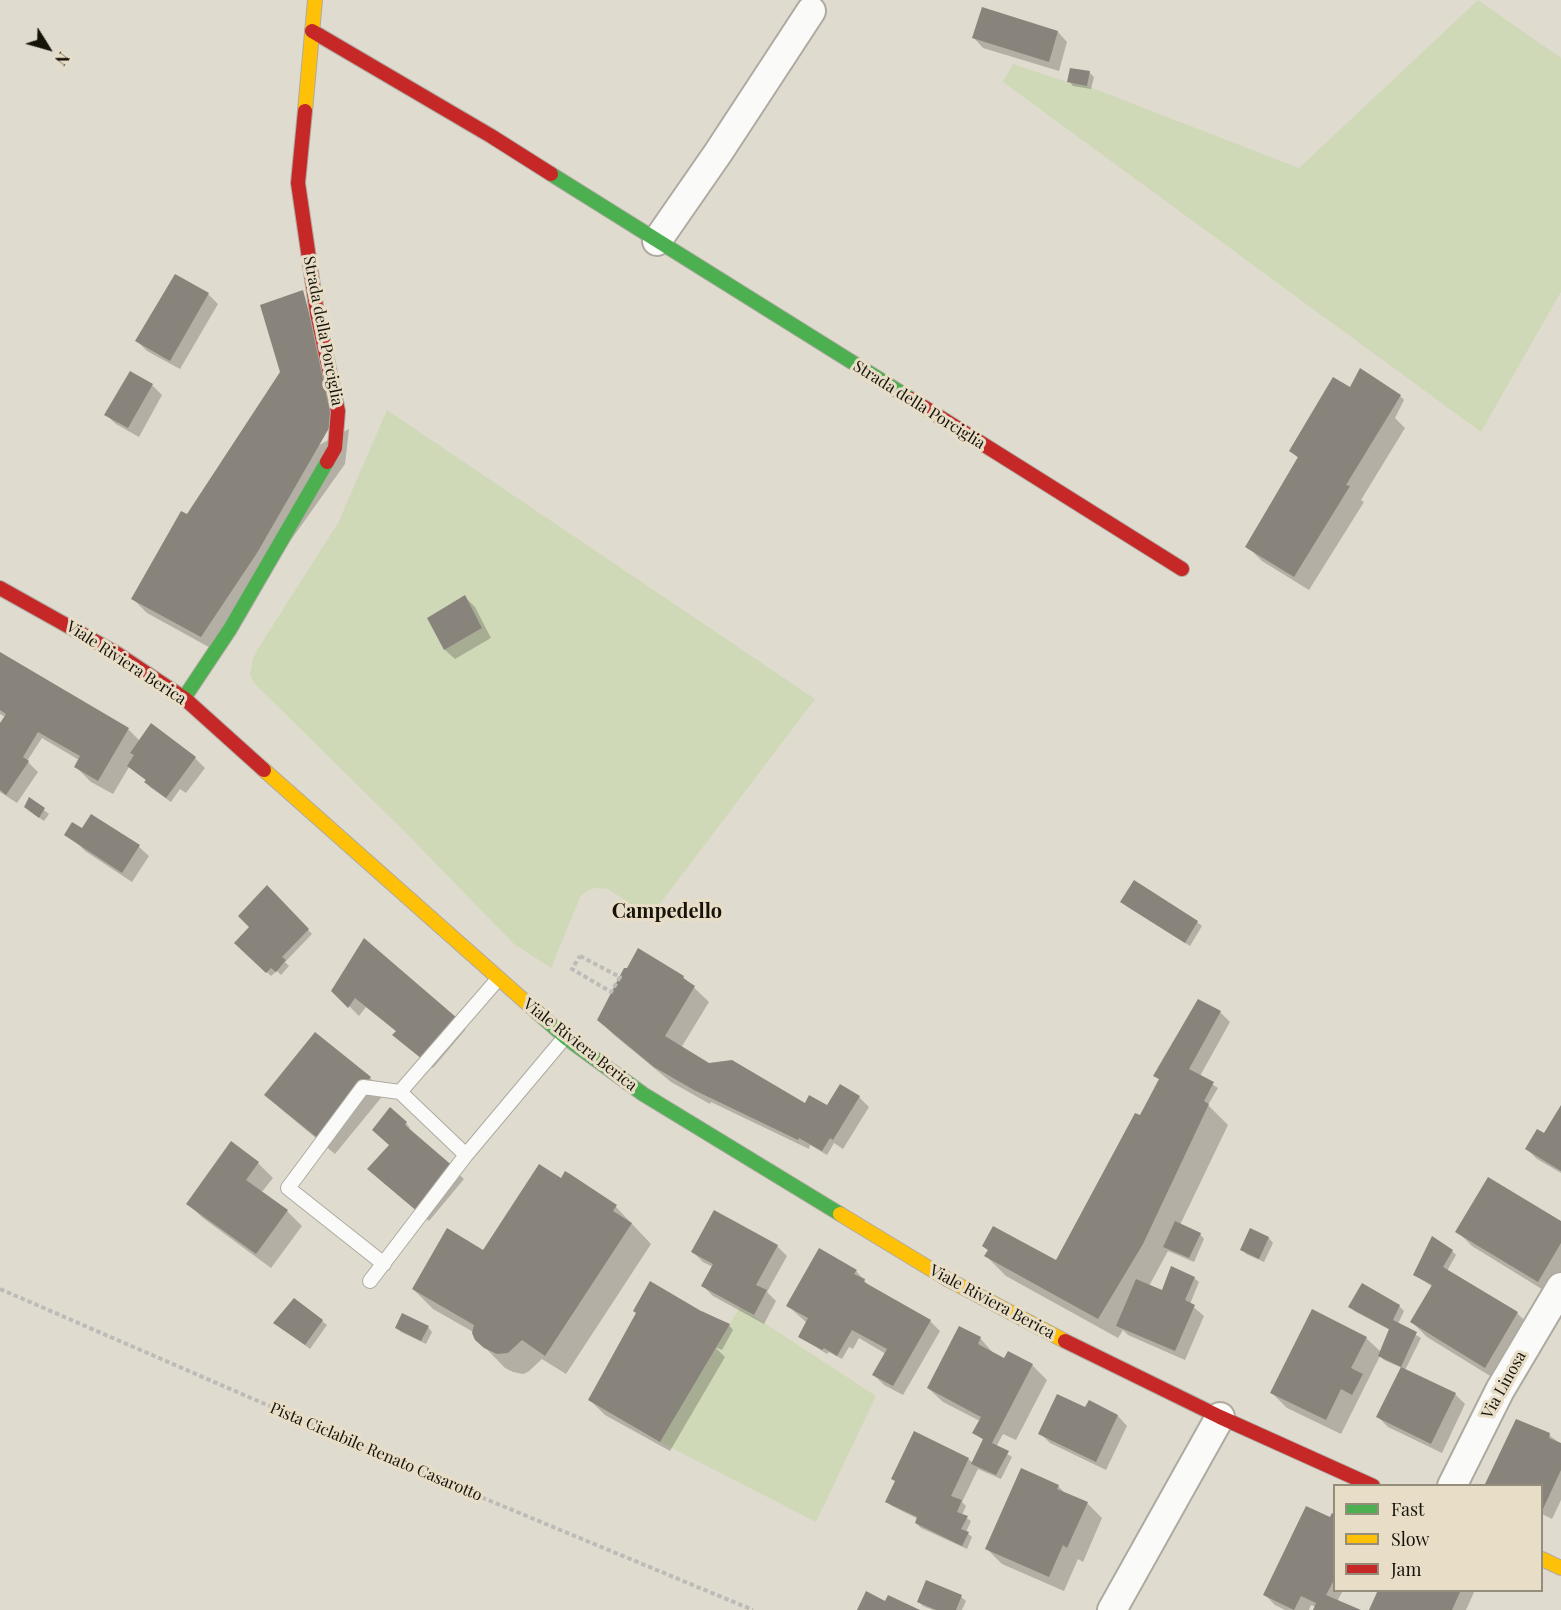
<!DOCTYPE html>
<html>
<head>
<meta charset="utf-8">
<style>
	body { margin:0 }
	#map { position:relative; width:1561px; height:1610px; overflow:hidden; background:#e0dbcf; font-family:"Playfair Display",serif }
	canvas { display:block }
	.legend { position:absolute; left:1333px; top:1484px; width:210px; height:108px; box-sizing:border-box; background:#e8dec7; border:2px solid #948d7c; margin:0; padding:8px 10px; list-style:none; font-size:18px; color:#16130b }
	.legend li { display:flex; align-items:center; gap:12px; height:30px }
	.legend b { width:30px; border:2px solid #948d7c }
	.north { position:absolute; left:18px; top:18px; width:60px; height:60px; -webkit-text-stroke:4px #e8dec7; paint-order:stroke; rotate:127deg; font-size:16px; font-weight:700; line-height:24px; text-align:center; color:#16130b }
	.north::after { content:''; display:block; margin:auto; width:21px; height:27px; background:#16130b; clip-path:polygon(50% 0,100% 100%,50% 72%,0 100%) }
</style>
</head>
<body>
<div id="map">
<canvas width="1561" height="1610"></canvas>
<ul class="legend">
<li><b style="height:8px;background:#4caf50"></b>Fast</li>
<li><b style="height:8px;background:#ffc107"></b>Slow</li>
<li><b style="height:8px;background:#c62828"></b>Jam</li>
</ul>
<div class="north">N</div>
</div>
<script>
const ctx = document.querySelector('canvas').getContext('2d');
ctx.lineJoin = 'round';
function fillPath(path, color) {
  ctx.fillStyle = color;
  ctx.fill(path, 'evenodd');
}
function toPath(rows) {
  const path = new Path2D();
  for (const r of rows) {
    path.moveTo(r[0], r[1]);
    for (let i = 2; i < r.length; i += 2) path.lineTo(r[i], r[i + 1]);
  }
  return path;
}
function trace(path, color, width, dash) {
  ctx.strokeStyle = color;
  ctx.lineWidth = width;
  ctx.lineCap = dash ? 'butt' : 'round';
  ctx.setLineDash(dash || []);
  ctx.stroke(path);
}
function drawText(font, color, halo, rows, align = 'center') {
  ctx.font = font + ' "Playfair Display",serif';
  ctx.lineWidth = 6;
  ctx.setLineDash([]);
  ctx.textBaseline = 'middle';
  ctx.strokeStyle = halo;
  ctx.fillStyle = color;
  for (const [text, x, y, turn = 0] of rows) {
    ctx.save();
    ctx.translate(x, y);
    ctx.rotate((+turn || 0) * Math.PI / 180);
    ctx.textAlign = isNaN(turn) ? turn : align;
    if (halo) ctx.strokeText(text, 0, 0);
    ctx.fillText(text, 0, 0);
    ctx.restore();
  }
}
fillPath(toPath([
	[1478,0,1561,58,1561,292,1481,432,1003,82,1013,64,1067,82,1087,86,1299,168],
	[387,410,815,699,650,917,608,889,594,888,587,891,580,897,577,905,551,968,514,944,407,834,254,683,250,674,253,658,259,647,338,523],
	[465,595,482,628,444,650,427,618],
	[740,1307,876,1396,816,1522,660,1442]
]), '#d0d9b7');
fillPath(toPath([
	[1058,32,1067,42,1059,71,983,48,974,38],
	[1089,72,1094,77,1091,89,1073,86,1069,81],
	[208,294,218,304,180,369,147,351,137,341],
	[130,373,152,385,162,395,139,437,116,424,106,415],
	[1400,396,1404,400,1395,418,1405,428,1361,500,1364,502,1309,590,1262,561,1247,546,1299,459,1291,451],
	[349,429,345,464,271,568,216,651,147,613,132,598,188,515],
	[465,597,475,607,491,638,455,659,445,650,429,619],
	[0,654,128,729,140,741,195,758,205,768,186,793,180,789,171,802,150,787,146,782,147,781,129,767,113,794,91,782,76,767,79,760,42,738,27,761,38,772,17,803,0,792,0,725,5,717,0,714],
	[30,799,49,814,44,821,30,811],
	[91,816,139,847,149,856,132,882,85,851,77,843,82,830],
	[267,887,312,934,285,962,289,966,281,975,277,971,271,976,236,943,251,927],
	[1126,906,1197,922,1202,926,1190,946],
	[683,977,709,1002,681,1048,709,1065,805,1105,827,1107,859,1097,869,1107,843,1149,834,1143,827,1155,810,1145,809,1149,711,1102,710,1104,671,1082,614,1035,599,1020],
	[333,990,456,1019,466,1029,433,1068,394,1035,397,1032,366,1007,359,1016],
	[1220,1012,1230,1022,1200,1076,1218,1088,1208,1105,1228,1125,1180,1225,1200,1234,1204,1239,1194,1262,1168,1251,1149,1286,1168,1294,1194,1278,1199,1282,1190,1304,1204,1316,1185,1360,1128,1335,1123,1330,1118,1338,1006,1276,986,1256,989,1251,983,1246,1056,1262,1160,1080,1155,1076],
	[370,1078,385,1093,335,1154,281,1109,266,1095],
	[1561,1108,1561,1173,1537,1159,1527,1149,1545,1135],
	[406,1123,410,1128,408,1130,464,1179,429,1221,379,1179,390,1145],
	[258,1163,273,1178,261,1193,287,1211,302,1226,271,1268,203,1218,188,1204],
	[569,1176,616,1207,651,1244,566,1374,542,1359,528,1372,523,1374,513,1372,505,1368,474,1336,475,1333,433,1309,413,1289,483,1252,561,1180],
	[1561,1223,1561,1283,1553,1296,1472,1246,1457,1231],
	[1251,1230,1269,1238,1273,1243,1264,1262,1246,1254,1242,1249],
	[777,1246,787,1256,767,1292,776,1301,764,1324,713,1296,703,1286,713,1267,703,1262,693,1252],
	[1452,1251,1456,1255,1447,1271,1517,1313,1532,1328,1500,1382,1427,1337,1412,1322,1433,1287,1415,1275],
	[856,1271,870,1287,930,1321,940,1331,903,1395,884,1385,874,1375,886,1354,859,1338,853,1349,849,1347,842,1359,829,1352,827,1354,800,1337,807,1323,788,1306],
	[1350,1306,1399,1306,1404,1311,1398,1324,1421,1338,1405,1370,1455,1394,1465,1404,1442,1453,1388,1427,1378,1417,1402,1368,1384,1360,1380,1356,1341,1434,1287,1408,1272,1393,1366,1338,1381,1352,1390,1330,1354,1311],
	[702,1311,729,1325,733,1330,722,1350,715,1347,725,1357,670,1451,605,1415,590,1400],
	[322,1321,327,1325,310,1349,275,1323],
	[396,1327,428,1327,432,1332,426,1344,401,1332],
	[980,1338,994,1354,1005,1360,1009,1353,1032,1365,1047,1380,1016,1440,1003,1434,996,1447,1012,1457,1001,1479,978,1469,962,1502,966,1506,962,1515,971,1521,966,1532,972,1537,967,1549,921,1528,916,1523,918,1519,892,1506,887,1502,968,1459,973,1463,984,1440,973,1432,980,1421,943,1402,928,1388],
	[1086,1409,1118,1416,1127,1426,1106,1470,1050,1443,1040,1433],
	[1549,1435,1561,1444,1561,1500,1552,1519,1542,1514,1542,1486],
	[1058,1486,1066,1494,1087,1503,1102,1518,1083,1562,1078,1559,1064,1591,1002,1564,987,1549],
	[1332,1515,1334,1516,1334,1590,1343,1590,1337,1602,1357,1610,1314,1610,1316,1607,1311,1605,1309,1610,1285,1610,1275,1605,1265,1595],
	[1380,1590,1475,1590,1466,1610,1371,1610],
	[961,1597,966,1601,962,1610,933,1610,923,1606,918,1601]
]), '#0003');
fillPath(toPath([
	[982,7,1058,31,1049,62,972,38],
	[1070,68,1090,71,1087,86,1067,82],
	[175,274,209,293,170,361,135,341],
	[303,290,336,416,257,553,201,637,131,599,181,511,187,514,280,372,260,305],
	[1360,368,1401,395,1346,485,1350,486,1294,577,1245,547,1298,457,1289,451,1333,377,1350,387],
	[130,371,153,384,128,428,104,415],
	[465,595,482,628,444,650,427,618],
	[0,652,129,728,98,781,74,767,80,756,38,732,23,757,29,761,6,795,0,790,0,723,6,714,0,710],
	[151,723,196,757,166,798,144,782,146,780,127,766,134,755,130,753],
	[29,797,45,808,39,818,24,807],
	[91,814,140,845,122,873,64,835,72,822,82,828],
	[1134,880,1198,921,1185,943,1120,902],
	[267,885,309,929,282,957,286,960,276,972,271,968,266,973,234,943,249,927,238,916],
	[364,938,457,1018,422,1059,392,1035,396,1031,355,998,348,1008,331,991],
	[638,948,684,976,683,978,695,986,665,1036,709,1063,732,1060,805,1103,809,1095,827,1105,840,1084,860,1096,833,1140,830,1138,822,1151,799,1138,798,1140,694,1090,654,1067,597,1020,624,968,627,968],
	[1198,999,1221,1011,1189,1069,1214,1082,1204,1101,1209,1104,1143,1244,1098,1319,984,1256,988,1250,982,1246,993,1226,1056,1260,1135,1113,1140,1115,1159,1079,1153,1076],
	[315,1032,371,1077,320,1140,264,1095],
	[1561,1105,1561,1171,1525,1149,1537,1129,1544,1133],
	[390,1107,407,1122,405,1125,455,1168,418,1212,367,1169,389,1145,372,1130],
	[231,1141,259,1162,246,1180,288,1210,256,1254,186,1204],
	[539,1164,561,1178,565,1171,570,1174,617,1205,613,1211,632,1223,545,1356,522,1340,508,1353,497,1354,484,1348,475,1340,472,1333,474,1325,412,1289,447,1228,483,1250],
	[1488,1177,1561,1221,1561,1243,1538,1282,1455,1232],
	[714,1210,778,1245,756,1285,767,1290,754,1315,701,1286,713,1264,691,1252],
	[1175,1221,1201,1233,1189,1258,1163,1247],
	[1250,1228,1269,1237,1259,1259,1240,1250],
	[1432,1236,1453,1250,1443,1267,1518,1312,1485,1368,1410,1322,1432,1285,1413,1275],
	[819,1248,857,1270,854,1274,865,1279,864,1282,931,1320,893,1386,872,1375,887,1349,852,1330,837,1356,824,1348,822,1350,798,1337,808,1318,786,1306],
	[1171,1266,1195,1277,1185,1300,1195,1305,1175,1351,1116,1326,1136,1279,1162,1290],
	[650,1281,701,1311,730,1324,660,1442,588,1400,636,1313,633,1311],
	[1362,1283,1400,1305,1393,1320,1417,1332,1401,1367,1378,1356,1389,1329,1348,1307],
	[294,1298,323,1320,305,1345,273,1323],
	[1312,1309,1367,1337,1351,1368,1363,1374,1352,1395,1341,1389,1326,1420,1270,1393],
	[402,1313,429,1326,421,1341,395,1328],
	[959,1326,981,1337,978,1344,1004,1358,1008,1351,1033,1364,992,1443,1009,1451,996,1475,971,1464,983,1439,972,1433,981,1417,927,1388],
	[1401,1367,1456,1393,1431,1444,1376,1417],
	[1057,1394,1085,1407,1089,1400,1118,1415,1096,1462,1038,1434],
	[1516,1419,1550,1433,1549,1438,1561,1443,1561,1470,1542,1511,1542,1486,1489,1486,1485,1484],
	[914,1431,969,1458,951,1496,962,1500,957,1512,968,1516,961,1529,969,1532,962,1546,915,1523,917,1517,885,1502,895,1481,891,1479],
	[1021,1468,1059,1485,1057,1489,1088,1502,1067,1548,1063,1545,1049,1577,985,1549],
	[1306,1506,1330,1517,1332,1513,1334,1514,1334,1580,1326,1595,1361,1610,1313,1610,1316,1603,1301,1596,1294,1610,1263,1595],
	[926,1580,962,1595,956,1610,936,1610,917,1602],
	[1378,1590,1461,1590,1452,1610,1369,1610],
	[866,1591,885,1601,888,1595,920,1610,857,1610]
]), '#89847b');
const lane = toPath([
	[400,1092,466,1155],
	[384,1264,288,1188,363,1087,400,1092,498,979],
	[370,1281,466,1155,565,1037]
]);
const street = toPath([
	[657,241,718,153,811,11],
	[1452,1486,1500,1390,1561,1287],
	[1112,1610,1220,1417]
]);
const fast = toPath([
	[551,174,911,399],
	[184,698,230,629,327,462],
	[538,1013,565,1037,643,1094,840,1214]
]);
const slow = toPath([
	[305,111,315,0],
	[264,770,538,1013],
	[840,1214,947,1279,1065,1341],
	[1542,1559,1561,1568]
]);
const jam = toPath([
	[312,31,491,136,551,174],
	[305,111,298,183,317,313,338,411,335,448,327,462],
	[911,399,1182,569],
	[0,588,116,653,184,698,264,770],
	[1065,1341,1220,1417,1373,1486]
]);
trace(lane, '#aeaaa1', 16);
trace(street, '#aeaaa1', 32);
trace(fast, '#aeaaa1', 16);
trace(slow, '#aeaaa1', 16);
trace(jam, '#aeaaa1', 16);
trace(toPath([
	[580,956,620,977,611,992,572,969,580,956],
	[0,1289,440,1480,753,1610]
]), '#bdbbb7', 4, [4.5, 3]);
trace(lane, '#fafaf8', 14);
trace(street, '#fafaf8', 28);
trace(fast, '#4caf50', 14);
trace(slow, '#ffc107', 14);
trace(jam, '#c62828', 14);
drawText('16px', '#16130b', '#e8dec7', [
	["Strada della Porciglia",323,331,79],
	["Strada della Porciglia",919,405,32],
	["Viale Riviera Berica",126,663,33],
	["Viale Riviera Berica",580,1045,38],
	["Viale Riviera Berica",992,1302,28],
	["Via Linosa",1504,1385,-61],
	["Pista Ciclabile Renato Casarotto",376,1452,23]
]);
drawText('bold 20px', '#16130b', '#e8dec7', [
	["Campedello",667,912]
]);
</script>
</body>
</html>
